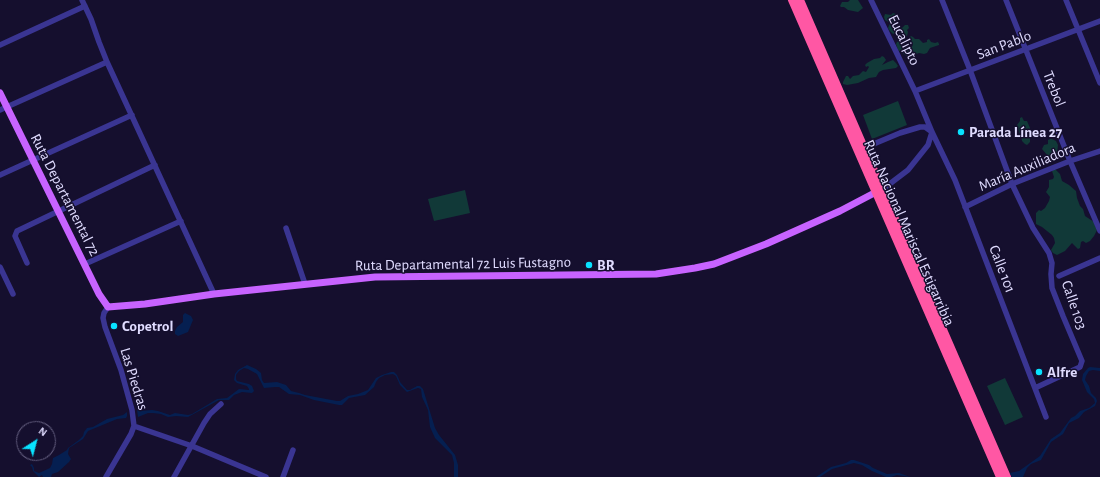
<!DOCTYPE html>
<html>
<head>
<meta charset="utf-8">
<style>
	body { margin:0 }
	#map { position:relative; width:1100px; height:477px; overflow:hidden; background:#150f2e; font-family:"Alegreya Sans",sans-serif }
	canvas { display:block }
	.north { position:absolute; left:16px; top:421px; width:40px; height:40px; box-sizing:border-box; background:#150f2e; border:1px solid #666182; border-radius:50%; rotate:36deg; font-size:11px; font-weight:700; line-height:16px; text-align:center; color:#e0dcff }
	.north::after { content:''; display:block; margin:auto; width:14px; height:18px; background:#08e2ff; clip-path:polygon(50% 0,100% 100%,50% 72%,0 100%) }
</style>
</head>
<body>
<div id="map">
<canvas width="1100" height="477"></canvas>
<div class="north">N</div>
</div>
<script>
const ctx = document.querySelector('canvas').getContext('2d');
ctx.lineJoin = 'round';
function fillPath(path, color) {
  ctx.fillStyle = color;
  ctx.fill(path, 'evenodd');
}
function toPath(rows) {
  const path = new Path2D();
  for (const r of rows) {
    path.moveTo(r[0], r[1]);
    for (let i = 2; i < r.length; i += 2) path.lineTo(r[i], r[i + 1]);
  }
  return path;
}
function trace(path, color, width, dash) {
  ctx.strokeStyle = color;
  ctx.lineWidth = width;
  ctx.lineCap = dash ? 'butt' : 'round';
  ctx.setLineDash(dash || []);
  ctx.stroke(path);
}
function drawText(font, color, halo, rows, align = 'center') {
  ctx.font = font + ' "Alegreya Sans",sans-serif';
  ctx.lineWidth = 3;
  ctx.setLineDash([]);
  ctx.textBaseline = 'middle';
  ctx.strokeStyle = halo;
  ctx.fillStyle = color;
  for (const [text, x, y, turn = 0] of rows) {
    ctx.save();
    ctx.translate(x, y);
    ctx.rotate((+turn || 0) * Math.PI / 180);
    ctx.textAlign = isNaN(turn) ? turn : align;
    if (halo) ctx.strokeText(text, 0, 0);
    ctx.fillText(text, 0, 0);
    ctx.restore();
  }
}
fillPath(toPath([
	[850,0,858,0,863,8,858,12,848,10,844,7,841,7,840,6,842,2,848,2],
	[893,13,896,14,900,27,902,28,905,25,908,25,909,28,907,30,908,32,907,36,904,37,901,35,900,31,893,34,889,30,888,28,890,23,885,20,884,17,885,14,891,15],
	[911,36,913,37,915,39,919,39,923,43,927,42,927,40,929,39,931,42,935,43,938,42,939,44,939,45,930,48,927,53,924,54,919,53,908,57,898,50,896,44,897,42,899,41,902,42,903,47,905,46,910,49,913,45,909,38],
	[882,56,884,57,886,60,882,65,888,62,893,60,896,63,898,66,896,68,883,70,879,72,876,77,869,78,858,83,847,85,843,84,843,82,846,76,848,76,850,79,853,76,859,75,863,71,866,72,869,67,868,66,866,67,865,65,867,63,874,59,880,58],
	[898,101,907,125,872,139,863,115],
	[1022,117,1024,121,1027,121,1030,128,1030,132,1031,135,1030,138,1030,142,1027,145,1025,144,1022,141,1021,136,1019,132,1017,125,1020,121,1020,118],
	[1050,139,1052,139,1056,141,1058,145,1057,154,1052,157,1048,156,1042,149,1044,145,1048,144,1048,140],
	[1055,169,1060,174,1062,181,1069,185,1076,191,1077,198,1080,206,1083,209,1085,216,1094,222,1097,230,1094,236,1090,241,1086,243,1083,241,1081,242,1080,248,1078,249,1072,243,1065,251,1057,255,1053,253,1051,250,1055,243,1054,238,1052,235,1042,227,1036,224,1036,213,1039,210,1041,211,1045,208,1049,201,1050,197,1046,192,1049,187,1049,180,1053,179,1054,177,1052,171],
	[465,190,470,213,434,221,428,199],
	[1005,378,1023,417,1005,425,987,386]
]), '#113938');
fillPath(toPath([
	[185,313,191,316,193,320,188,332,178,336,175,334,175,331,177,327,183,322,183,315],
	[247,365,256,369,261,373,262,380,264,383,277,382,286,385,291,391,299,393,305,395,337,401,340,401,348,396,358,394,368,390,376,378,382,375,391,372,394,372,397,375,400,382,407,390,410,390,417,386,420,386,423,389,435,428,439,435,455,455,458,465,458,477,454,477,454,463,452,455,435,438,430,427,428,410,422,397,421,389,418,388,415,389,407,392,400,385,396,376,393,374,385,375,379,378,376,382,374,387,365,395,349,398,342,405,339,405,314,400,300,395,289,394,279,387,275,387,264,388,257,374,248,369,244,368,239,371,236,375,236,379,237,381,249,384,252,386,254,391,252,393,242,392,234,395,229,400,219,400,188,417,176,416,168,417,161,414,153,413,148,413,138,417,137,410,141,411,152,410,158,411,170,415,175,413,188,415,192,414,217,399,227,398,239,389,249,390,249,389,247,386,237,383,234,380,235,374,238,370],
	[1090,367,1100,368,1100,371,1093,370,1089,371,1086,376,1085,380,1089,386,1091,393,1096,398,1097,401,1095,406,1084,412,1079,418,1069,423,1063,434,1051,442,1041,460,1031,464,1027,468,1023,477,1012,477,1010,473,1019,471,1040,456,1051,439,1060,433,1071,418,1075,416,1080,411,1089,408,1095,403,1094,399,1087,392,1082,380,1083,374,1088,368],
	[127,412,127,416,126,418,117,419,88,431,83,439,69,448,68,454,71,459,69,462,58,472,52,474,51,477,43,477,42,475,39,477,33,471,32,467,30,465,32,464,34,468,34,471,39,473,50,468,52,464,53,458,59,455,67,450,68,448,79,440,83,436,84,432,87,428,93,427,107,419,123,415],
	[851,460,854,460,869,465,873,468,887,474,899,473,910,477,897,475,891,477,886,477,872,471,862,465,854,463,832,469,820,477,816,477,831,467,846,463]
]), '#051f51');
trace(toPath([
	[82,0,91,19,99,42,107,62,214,294],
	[871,0,915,91,932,132,955,180,1046,417],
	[942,0,970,70,1012,184,1033,228,1049,253,1052,263,1051,274,1052,288,1063,316,1082,361,1080,367,1035,388],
	[1006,0,1070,161,1100,231],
	[1066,0,1100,83],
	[0,45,85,6],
	[915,91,1100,21],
	[0,110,107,62],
	[864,148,900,133,920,127,925,127,932,132],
	[0,175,132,115],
	[883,189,908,170,928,145,932,132],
	[965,207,1012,184,1070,161,1100,151],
	[286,228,305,284],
	[27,263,15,236,17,231,155,165],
	[85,264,181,221],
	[0,267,13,294],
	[1059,276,1100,258],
	[134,426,192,446,266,477],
	[106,477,131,434,134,426,132,410,121,370,105,327,103,318,104,313,108,307],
	[174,477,204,423,210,414,221,404],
	[283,477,293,450]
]), '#3a3592', 5.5);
trace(toPath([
	[0,93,99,294,108,307,145,304,214,294,375,277,656,274,695,268,714,264,766,244,840,211,880,190]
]), '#c763ff', 7);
trace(toPath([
	[792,0,1000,477],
	[800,0,1007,477]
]), '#ff57a4', 8);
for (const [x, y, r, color] of [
	[961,132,4,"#08e2ff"],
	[589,265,4,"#08e2ff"],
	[114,326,4,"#08e2ff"],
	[1039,372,4,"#08e2ff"]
]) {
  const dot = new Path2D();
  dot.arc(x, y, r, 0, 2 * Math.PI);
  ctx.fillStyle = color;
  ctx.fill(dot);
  trace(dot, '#150f2e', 1.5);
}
drawText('15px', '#e0dcff', '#150f2e', [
	["Eucalipto",904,40,64],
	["San Pablo",1004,45,-21],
	["Trebol",1054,89,68],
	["María Auxiliadora",1027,167,-23],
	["Ruta Departamental 72",65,195,63],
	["Ruta Nacional Mariscal Estigarribia",909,233,66],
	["Ruta Departamental 72 Luis Fustagno",463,264,-1],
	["Calle 101",1002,269,69],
	["Calle 103",1074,305,71],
	["Las Piedras",134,379,73]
]);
drawText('bold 15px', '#e0dcff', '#150f2e', [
	["Parada Línea 27",969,132],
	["BR",597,265],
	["Copetrol",122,326],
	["Alfre",1047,372]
], 'left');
</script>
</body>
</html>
